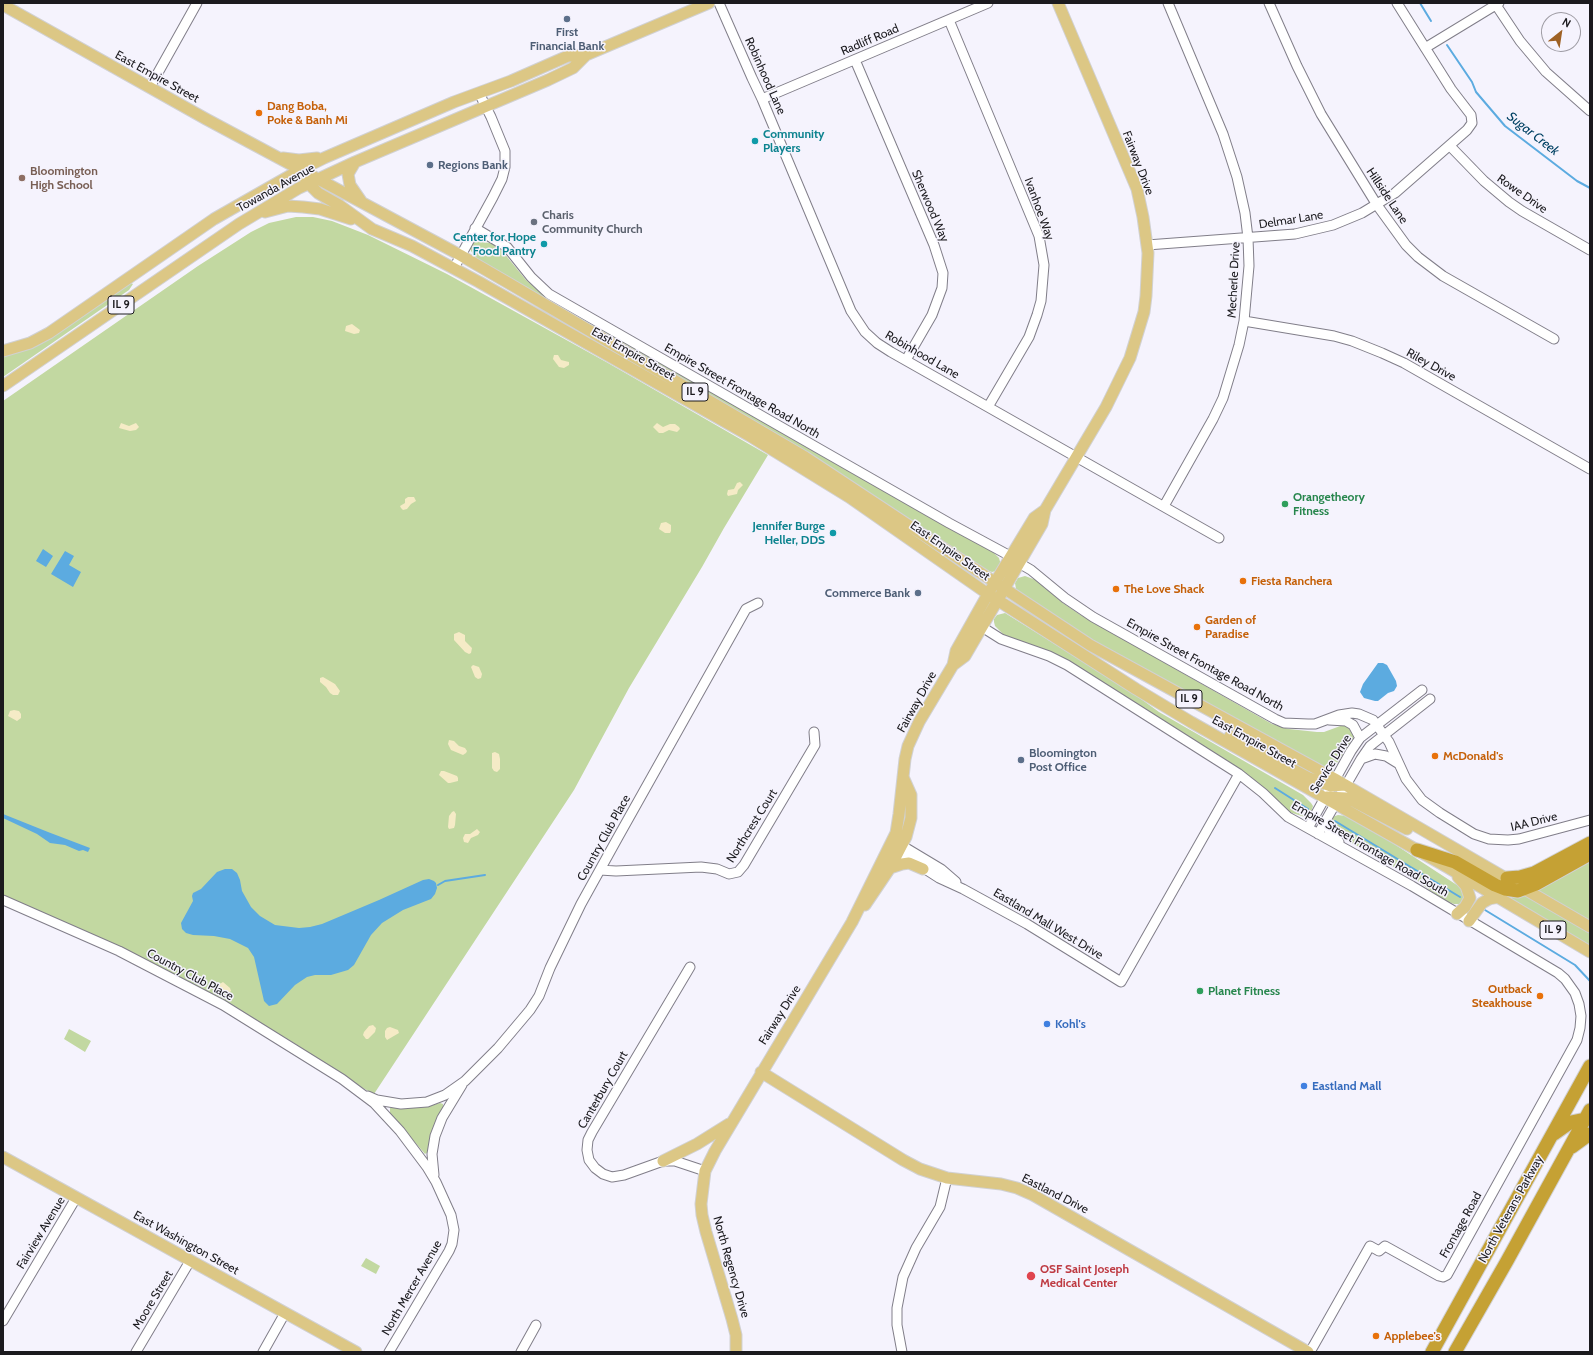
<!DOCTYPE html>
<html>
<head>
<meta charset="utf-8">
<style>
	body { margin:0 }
	#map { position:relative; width:1593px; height:1355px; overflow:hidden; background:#f5f3fd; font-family:Cabin,sans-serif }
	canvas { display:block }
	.frame { position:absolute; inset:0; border:4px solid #1b1a1e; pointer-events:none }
	.north { position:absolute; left:1541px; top:12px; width:40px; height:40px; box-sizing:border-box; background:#f5f3fd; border:1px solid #9e9ca4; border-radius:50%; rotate:30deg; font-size:11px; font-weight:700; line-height:16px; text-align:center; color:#1b1a1e }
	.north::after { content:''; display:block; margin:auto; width:14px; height:18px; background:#9e6124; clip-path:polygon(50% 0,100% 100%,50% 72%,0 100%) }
</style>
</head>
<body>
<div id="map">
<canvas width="1593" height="1355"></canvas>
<div class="frame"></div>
<div class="north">N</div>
</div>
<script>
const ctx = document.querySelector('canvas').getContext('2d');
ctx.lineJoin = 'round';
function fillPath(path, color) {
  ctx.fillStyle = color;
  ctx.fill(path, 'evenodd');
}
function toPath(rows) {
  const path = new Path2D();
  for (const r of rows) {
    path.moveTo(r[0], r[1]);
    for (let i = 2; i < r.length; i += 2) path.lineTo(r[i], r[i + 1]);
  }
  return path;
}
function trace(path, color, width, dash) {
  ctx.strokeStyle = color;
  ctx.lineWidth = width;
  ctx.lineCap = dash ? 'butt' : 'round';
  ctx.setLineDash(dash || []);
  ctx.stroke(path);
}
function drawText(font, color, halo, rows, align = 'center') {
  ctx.font = font + ' Cabin,sans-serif';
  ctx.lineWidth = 3;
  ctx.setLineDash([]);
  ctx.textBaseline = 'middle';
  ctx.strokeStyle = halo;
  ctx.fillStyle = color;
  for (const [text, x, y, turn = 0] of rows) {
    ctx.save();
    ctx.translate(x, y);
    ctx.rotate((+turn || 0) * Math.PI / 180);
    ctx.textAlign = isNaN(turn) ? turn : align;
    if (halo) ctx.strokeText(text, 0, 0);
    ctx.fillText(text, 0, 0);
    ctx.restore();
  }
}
fillPath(toPath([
	[296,217,313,217,332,221,368,235,447,274,608,363,768,455,724,528,702,567,629,688,574,790,374,1094,361,1087,294,1043,249,1016,134,954,3,896,3,401,198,266,251,232,269,223],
	[476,241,490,243,499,247,526,280,545,296,820,455,958,533,991,550,999,558,1001,565,996,571,992,572,984,569,894,509,812,456,707,393,481,262,474,256,470,249,472,244],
	[131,283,133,284,129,290,3,377,3,355],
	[1025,576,1036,580,1063,603,1079,614,1272,724,1289,729,1317,732,1324,732,1343,725,1347,726,1351,728,1354,732,1354,737,1338,762,1329,767,1321,766,1088,638,1019,593,1016,589,1015,583,1018,578],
	[1005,613,1130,691,1159,712,1303,795,1311,803,1313,806,1311,812,1305,817,1289,812,1271,794,1242,771,1050,652,1004,635,995,626,994,622,994,619,997,615],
	[1338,815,1346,816,1385,838,1463,889,1466,895,1461,904,1454,904,1443,900,1415,879,1338,835,1334,832,1330,821,1332,817],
	[1590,860,1590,922,1539,891,1539,890],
	[1513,896,1529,896,1590,933,1590,947,1510,899],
	[69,1029,91,1041,85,1052,64,1039],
	[440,1103,443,1104,443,1107,428,1152,425,1154,390,1113,390,1108,426,1107],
	[366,1258,380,1266,376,1274,361,1266]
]), '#c2d8a1');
fillPath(toPath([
	[352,324,360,330,359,333,354,334,345,331,346,326],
	[554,355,558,355,561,360,569,362,569,365,564,368,559,367,553,359],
	[121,423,129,426,136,423,139,427,136,430,130,431,119,428],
	[657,423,663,427,670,424,675,424,679,427,680,429,677,432,669,430,663,433,659,433,653,427],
	[740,482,743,485,738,490,737,494,728,496,727,494,728,490,734,489,737,483],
	[408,497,414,497,416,501,411,504,407,509,403,510,401,508,400,506,405,503,405,499],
	[666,522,671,525,671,531,670,533,665,533,659,529,661,523],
	[459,632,465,635,465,641,472,648,471,653,469,654,465,652,454,640,454,634],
	[473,665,479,667,482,674,481,678,478,679,475,677,471,667],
	[323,677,335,684,340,691,338,695,333,695,330,693,326,687,320,682,320,678],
	[14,710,19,711,21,714,21,718,17,721,8,716,10,711],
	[449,740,454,741,459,746,465,748,467,751,466,753,463,755,451,750,448,744],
	[495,752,499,754,500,759,500,769,497,772,494,771,492,768,492,753],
	[441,771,444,771,457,776,458,778,458,781,450,783,448,783,439,775],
	[454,811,456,814,455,825,454,828,449,829,448,827,449,816,452,812],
	[477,829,480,832,478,835,471,838,468,843,464,842,463,838,465,834,470,834],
	[223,982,230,988,231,991,228,994,225,994,217,988,218,985],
	[373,1025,376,1028,375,1032,368,1039,366,1039,363,1035,364,1032,369,1026],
	[390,1027,398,1030,399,1033,387,1040,385,1037,385,1031,387,1028]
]), '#f5ebc6');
fillPath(toPath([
	[43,549,53,556,46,567,36,561],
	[65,551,74,556,69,565,81,572,73,587,51,574],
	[1378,663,1383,663,1387,665,1396,681,1397,686,1394,691,1388,693,1378,701,1375,701,1364,698,1360,692,1363,684],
	[3,814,48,832,90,848,88,852,83,850,79,851,65,845,50,843,37,834,3,818],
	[225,869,232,869,237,873,240,880,242,891,251,907,260,916,275,925,299,928,310,927,322,924,379,900,423,880,429,879,434,881,436,883,437,888,435,894,431,899,403,910,382,923,371,935,354,965,348,970,331,975,315,975,307,977,295,985,277,1004,269,1006,264,1001,254,957,248,948,230,939,214,936,193,935,186,933,182,929,181,923,193,901,192,896,193,893,201,889,217,872]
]), '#5cabe0');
trace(toPath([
	[1420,3,1431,21],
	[1447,45,1472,82,1476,92,1505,126,1577,181,1590,188],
	[1275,788,1308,809],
	[1335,821,1460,897],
	[438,885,445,881,485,875],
	[1485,910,1575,965,1590,981]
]), '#5cabe0', 2);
const minor = toPath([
	[719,3,752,78,762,99,851,311,865,332,877,343,891,352,1219,538],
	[1269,3,1297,66,1321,114,1377,205,1406,245,1418,257,1443,276,1554,339],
	[1496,5,1520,41,1546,72,1590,111],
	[949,20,1039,236,1044,265,1041,301,1037,315,1029,337,988,407],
	[1425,48,1499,3],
	[855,60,934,245,943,273,942,288,932,315,906,360],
	[150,87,197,3],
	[762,99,988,3],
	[1450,146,1484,181,1509,202,1522,211,1590,250],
	[475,228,507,247,531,277,549,294,816,447,949,523,1012,557],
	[1147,245,1295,234,1333,225,1362,213,1395,193,1467,130,1472,123,1471,115,1451,89,1397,3],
	[454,268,493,197,502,179,505,167,505,151,491,117,479,93],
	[1244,321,1334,336,1352,341,1382,353,1404,363,1590,469],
	[1164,506,1213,419,1223,398,1239,345,1244,321,1249,266,1248,238,1245,213,1237,177,1223,134,1168,3],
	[1019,563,1031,570,1065,598,1093,617,1275,719,1284,723,1308,724,1315,724,1339,715,1352,713,1359,714,1373,720,1389,742,1406,779,1422,800,1440,813,1474,834,1489,839,1508,840,1519,839,1590,820],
	[982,627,1001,639,1049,656,1067,665,1239,774,1263,793,1288,817,1412,886,1558,973,1565,979,1575,993,1579,1004,1581,1016,1580,1028,1577,1040,1447,1275,1443,1277,1439,1276,1385,1246,1379,1251,1370,1246,1310,1352],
	[1329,720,1346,721,1353,725,1360,738],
	[1361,759,1375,754,1386,756,1399,764],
	[1326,820,1329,830,1339,842],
	[1308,828,1351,751,1360,738,1422,690],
	[1318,834,1361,759,1370,746,1430,699],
	[896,842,941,869,956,882],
	[894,849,939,878,963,889,1027,924,1121,982,1239,774],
	[600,870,616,871,701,867,717,869,729,874,738,872,744,865,815,745,814,732],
	[3,900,119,951,223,1005,342,1079,374,1103,400,1131,427,1167,436,1182,451,1215,454,1230,452,1244,449,1251,389,1352],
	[690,967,592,1132,588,1140,587,1150,589,1160,595,1168,603,1174,612,1177,624,1175,663,1161,675,1161,705,1171],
	[368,1096,377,1100,401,1104,427,1102,445,1095,465,1081,498,1048,530,1010,539,996,550,968,581,904,617,839,746,609,758,603],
	[434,1175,432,1154,435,1136,442,1118,462,1085],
	[3,1321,76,1198],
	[136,1352,190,1261],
	[263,1352,285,1313],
	[521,1352,536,1325],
	[902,1352,897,1325,897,1308,903,1277,916,1248,940,1207,947,1178]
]);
const major = toPath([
	[3,5,206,119,460,255,510,284,805,457,1090,645,1335,779,1590,927],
	[283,158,299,160,317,158],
	[355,162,348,174,350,185,361,201],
	[300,170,308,183,318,193,339,205,372,229,412,246,479,282,750,436,849,497,988,594,1136,689,1191,722,1447,867,1590,952],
	[265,212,288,206,303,207,320,209,351,219],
	[3,351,30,343,49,333,214,219,300,170,324,158,454,102,511,81,568,56,586,55],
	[3,386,239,224,299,188,355,162,548,80,573,68,586,55,709,3],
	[953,665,965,656,1042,524,1045,510,1106,407,1130,358,1144,312,1146,296,1148,253,1143,217,1137,189,1058,3],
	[1230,736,1309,778,1331,786,1345,785],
	[1327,797,1346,798,1355,802,1407,829],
	[890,868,902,864,909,863,923,869],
	[865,905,890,868,906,837,911,818,911,795,903,777],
	[1457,914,1465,907,1470,898,1466,886,1458,877],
	[1469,921,1482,903,1489,899,1499,897],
	[761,1072,903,1160,920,1169,947,1178,1001,1184,1017,1188,1033,1195,1308,1352],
	[3,1157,356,1352],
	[663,1161,697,1144,729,1124],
	[736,1352,736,1335,732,1319,706,1232,702,1215,701,1204,705,1171,715,1151,852,922,896,833,899,814,905,759,908,746,919,722,953,665,956,651,988,594,1034,518,1045,510]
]);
const highway = toPath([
	[1417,850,1455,862,1495,885,1505,889,1518,891,1536,884,1590,854],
	[1507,878,1520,877,1534,873,1590,843],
	[1554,1134,1571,1122,1590,1118],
	[1572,1147,1590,1134],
	[1432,1352,1590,1066],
	[1455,1352,1507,1261,1590,1110]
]);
trace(minor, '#817e89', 11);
trace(major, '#d1d1d2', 13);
trace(highway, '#d1d1d2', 15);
trace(minor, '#fff', 9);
trace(major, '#dcc785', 11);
trace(highway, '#c5a134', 13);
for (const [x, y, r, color] of [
	[567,19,4,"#5c6f8a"],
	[259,113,4,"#e8710a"],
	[755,141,4,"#0f9aa8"],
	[430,165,4,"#5c6f8a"],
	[22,178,4,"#8d6e63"],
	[534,222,4,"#6b7280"],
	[544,244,4,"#0f9aa8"],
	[1285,504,4,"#2e9e5b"],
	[833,533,4,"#0f9aa8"],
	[1243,581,4,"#e8710a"],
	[1116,589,4,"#e8710a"],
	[918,593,4,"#5c6f8a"],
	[1197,627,4,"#e8710a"],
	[1435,756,4,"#e8710a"],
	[1021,760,4,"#5c6f8a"],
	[1200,991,4,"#2e9e5b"],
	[1540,996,4,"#e8710a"],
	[1047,1024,4,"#3f7fe0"],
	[1304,1086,4,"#3f7fe0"],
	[1031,1276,5,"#e0444e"],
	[1376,1336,4,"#e8710a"]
]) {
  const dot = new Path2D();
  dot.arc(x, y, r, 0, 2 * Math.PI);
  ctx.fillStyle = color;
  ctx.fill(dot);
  trace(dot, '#f5f3fd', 1.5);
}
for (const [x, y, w] of [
	[121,305,26],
	[695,392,26],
	[1189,699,26],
	[1553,930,26]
]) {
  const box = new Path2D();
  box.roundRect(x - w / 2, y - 9, w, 18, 3);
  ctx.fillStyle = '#f5f3fd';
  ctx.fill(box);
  trace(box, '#1b1a1e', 1);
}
drawText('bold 11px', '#1b1a1e', null, [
	["IL 9",121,305],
	["IL 9",695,392],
	["IL 9",1189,699],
	["IL 9",1553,930]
]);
drawText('bold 12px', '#4e5e75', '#f5f3fd', [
	["First",567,32,"center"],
	["Financial Bank",567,46,"center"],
	["Regions Bank",438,165],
	["Commerce Bank",910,593,"right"],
	["Bloomington",1029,753],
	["Post Office",1029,767]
], 'left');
drawText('12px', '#1b1a1e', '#f5f3fd', [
	["Radliff Road",870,40,-23],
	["Robinhood Lane",765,76,66],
	["East Empire Street",157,77,29],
	["Fairway Drive",1138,163,69],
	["Towanda Avenue",276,188,-29],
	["Rowe Drive",1522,194,35],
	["Hillside Lane",1387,196,56],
	["Sherwood Way",930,206,67],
	["Ivanhoe Way",1039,209,70],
	["Delmar Lane",1291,220,-9],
	["Mecherle Drive",1234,280,-87],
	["East Empire Street",633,354,30],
	["Robinhood Lane",922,355,30],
	["Riley Drive",1431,365,29],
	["Empire Street Frontage Road North",742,391,30],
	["East Empire Street",950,551,35],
	["Empire Street Frontage Road North",1205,665,29],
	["Fairway Drive",917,702,-61],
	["East Empire Street",1254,742,29],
	["Service Drive",1331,764,-58],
	["IAA Drive",1534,822,-14],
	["Northcrest Court",752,826,-58],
	["Country Club Place",604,838,-61],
	["Empire Street Frontage Road South",1370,849,30],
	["Eastland Mall West Drive",1048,924,31],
	["Country Club Place",190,975,28],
	["Fairway Drive",780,1015,-58],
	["Canterbury Court",603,1090,-60],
	["Eastland Drive",1055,1194,27],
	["North Veterans Parkway",1511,1209,-61],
	["Frontage Road",1461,1225,-61],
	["Fairview Avenue",41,1233,-59],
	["East Washington Street",186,1243,29],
	["North Regency Drive",731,1267,74],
	["North Mercer Avenue",412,1288,-60],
	["Moore Street",153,1300,-59]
]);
drawText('bold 12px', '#c56008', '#f5f3fd', [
	["Dang Boba,",267,106],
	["Poke & Banh Mi",267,120],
	["Fiesta Ranchera",1251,581],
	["The Love Shack",1124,589],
	["Garden of",1205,620],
	["Paradise",1205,634],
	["McDonald's",1443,756],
	["Outback",1532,989,"right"],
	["Steakhouse",1532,1003,"right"],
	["Applebee's",1384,1336]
], 'left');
drawText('bold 12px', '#0d838f', '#f5f3fd', [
	["Community",763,134,"left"],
	["Players",763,148,"left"],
	["Center for Hope",536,237],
	["Food Pantry",536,251],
	["Jennifer Burge",825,526],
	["Heller, DDS",825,540]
], 'right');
drawText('bold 12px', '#785e54', '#f5f3fd', [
	["Bloomington",30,171],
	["High School",30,185]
], 'left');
drawText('bold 12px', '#5b616d', '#f5f3fd', [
	["Charis",542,215],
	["Community Church",542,229]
], 'left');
drawText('bold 12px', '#27864d', '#f5f3fd', [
	["Orangetheory",1293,497],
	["Fitness",1293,511],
	["Planet Fitness",1208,991]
], 'left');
drawText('bold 12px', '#366cbe', '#f5f3fd', [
	["Kohl's",1055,1024],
	["Eastland Mall",1312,1086]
], 'left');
drawText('bold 12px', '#be3a42', '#f5f3fd', [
	["OSF Saint Joseph",1040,1269],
	["Medical Center",1040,1283]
], 'left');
drawText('italic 13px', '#004163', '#f5f3fd', [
	["Sugar Creek",1533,134,38]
]);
</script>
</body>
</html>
